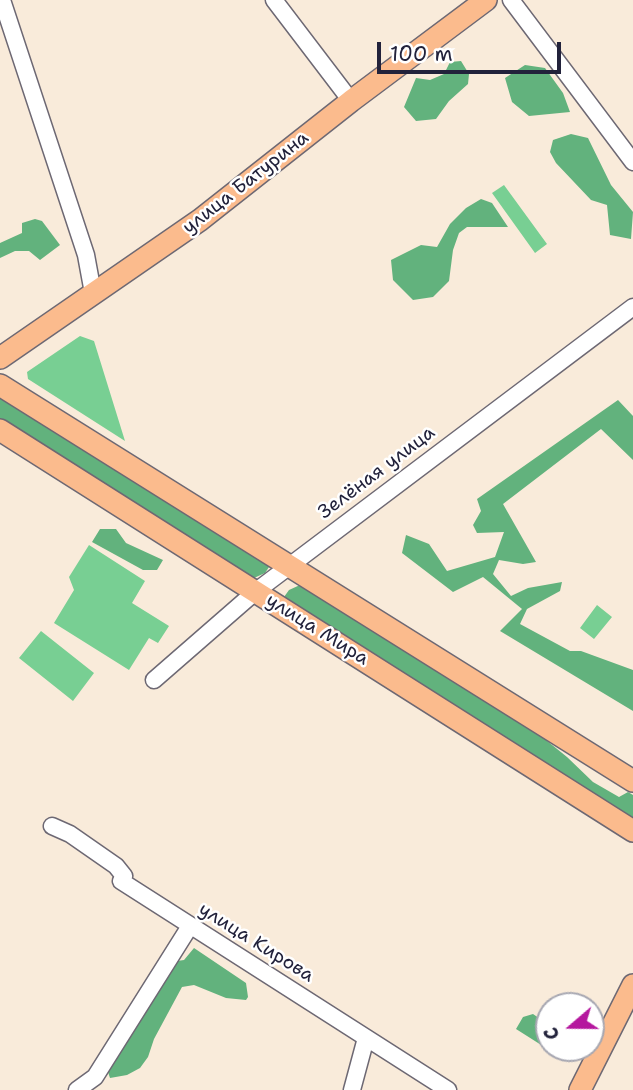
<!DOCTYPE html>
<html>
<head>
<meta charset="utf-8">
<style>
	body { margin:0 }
	#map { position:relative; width:633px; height:1090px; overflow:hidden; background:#f9ebda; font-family:"Shantell Sans",sans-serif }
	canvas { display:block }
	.north { position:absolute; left:535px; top:992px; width:70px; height:70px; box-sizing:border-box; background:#fff; border:2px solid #a7a7b1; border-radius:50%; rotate:250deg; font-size:19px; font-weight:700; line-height:28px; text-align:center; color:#22223b }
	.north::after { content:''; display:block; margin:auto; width:24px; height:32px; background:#b5179e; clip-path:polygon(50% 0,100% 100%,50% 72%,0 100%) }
	.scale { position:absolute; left:377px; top:42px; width:184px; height:32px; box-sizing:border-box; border:4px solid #22223b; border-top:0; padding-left:9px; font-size:21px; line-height:24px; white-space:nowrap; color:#22223b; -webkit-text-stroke:5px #fff; paint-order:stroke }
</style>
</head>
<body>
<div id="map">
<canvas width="633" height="1090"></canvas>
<div class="north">С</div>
<div class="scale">100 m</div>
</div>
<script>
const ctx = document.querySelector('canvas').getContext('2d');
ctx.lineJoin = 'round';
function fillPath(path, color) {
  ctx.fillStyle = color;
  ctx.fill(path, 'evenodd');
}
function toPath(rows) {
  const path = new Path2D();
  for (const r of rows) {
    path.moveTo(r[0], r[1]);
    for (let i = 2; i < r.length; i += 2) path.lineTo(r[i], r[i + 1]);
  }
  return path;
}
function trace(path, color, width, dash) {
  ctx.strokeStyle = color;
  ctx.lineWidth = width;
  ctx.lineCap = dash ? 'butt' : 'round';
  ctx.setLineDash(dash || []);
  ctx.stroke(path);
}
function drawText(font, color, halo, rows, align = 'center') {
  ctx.font = font + ' "Shantell Sans",sans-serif';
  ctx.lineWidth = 5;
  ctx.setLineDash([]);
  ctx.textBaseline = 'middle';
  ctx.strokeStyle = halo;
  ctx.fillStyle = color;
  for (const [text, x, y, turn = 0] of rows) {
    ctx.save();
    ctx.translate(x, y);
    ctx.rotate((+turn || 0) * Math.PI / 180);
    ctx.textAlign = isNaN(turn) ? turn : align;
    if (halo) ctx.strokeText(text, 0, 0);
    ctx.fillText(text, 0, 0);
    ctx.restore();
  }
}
fillPath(toPath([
	[504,185,547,244,535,253,492,193],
	[80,336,94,341,125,441,28,379,27,372],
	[89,545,145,581,132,603,169,626,158,643,149,638,129,670,54,623,74,590,69,577],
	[597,605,612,617,594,639,580,628],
	[41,631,94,673,73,701,19,658]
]), '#78cf93');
fillPath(toPath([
	[461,61,469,74,468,84,449,101,436,119,416,121,404,107,416,78,430,80,444,74,450,62],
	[525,65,545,68,563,93,570,112,529,116,512,102,505,78],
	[571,134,588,138,611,185,633,212,631,239,610,235,607,205,591,200,556,163,550,152,553,140],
	[481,199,492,203,508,227,467,227,459,233,453,250,449,281,433,297,413,300,393,280,391,260,421,245,437,247,450,224,466,208],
	[35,219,42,221,60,245,40,260,29,251,15,251,0,258,0,243,22,233,22,223],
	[3,397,271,564,265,573,254,578,0,419,0,399],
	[618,400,633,416,633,460,601,429,503,504,536,562,523,564,499,560,493,574,511,596,528,588,562,582,560,591,527,609,520,624,570,651,581,651,633,670,633,711,500,631,522,609,483,577,453,592,402,553,406,535,429,544,447,571,495,557,504,532,477,533,473,525,481,511,477,499],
	[100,529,116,529,126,543,163,560,157,570,143,570,92,542],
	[300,585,536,732,567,757,593,782,619,797,628,792,633,795,633,820,284,597,289,590],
	[194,948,246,983,248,997,246,1000,226,998,194,985,182,987,154,1039,148,1057,140,1068,127,1075,110,1078,108,1072,113,1057,170,962,184,960],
	[533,1014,549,1025,549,1048,560,1048,557,1055,516,1029,523,1017]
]), '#62b27d');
const minor = toPath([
	[2,0,86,255,93,293],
	[274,0,351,101],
	[511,0,633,162],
	[154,680,255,592,633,307],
	[52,826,70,834,116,866,124,876,121,881,448,1090],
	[77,1090,95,1077,190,926],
	[352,1090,366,1038]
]);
const major = toPath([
	[0,358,200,220,351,101,486,0],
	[0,385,633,781],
	[0,430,633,831],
	[580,1090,633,985]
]);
trace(minor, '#6d6873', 19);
trace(major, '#6d6873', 24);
trace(minor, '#fff', 16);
trace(major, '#fbbb8d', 21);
drawText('19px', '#22223b', '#fff', [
	["улица Батурина",246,183,-38],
	["Зелёная улица",377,473,-37],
	["улица Мира",317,630,32],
	["улица Кирова",256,943,32]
]);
</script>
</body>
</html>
